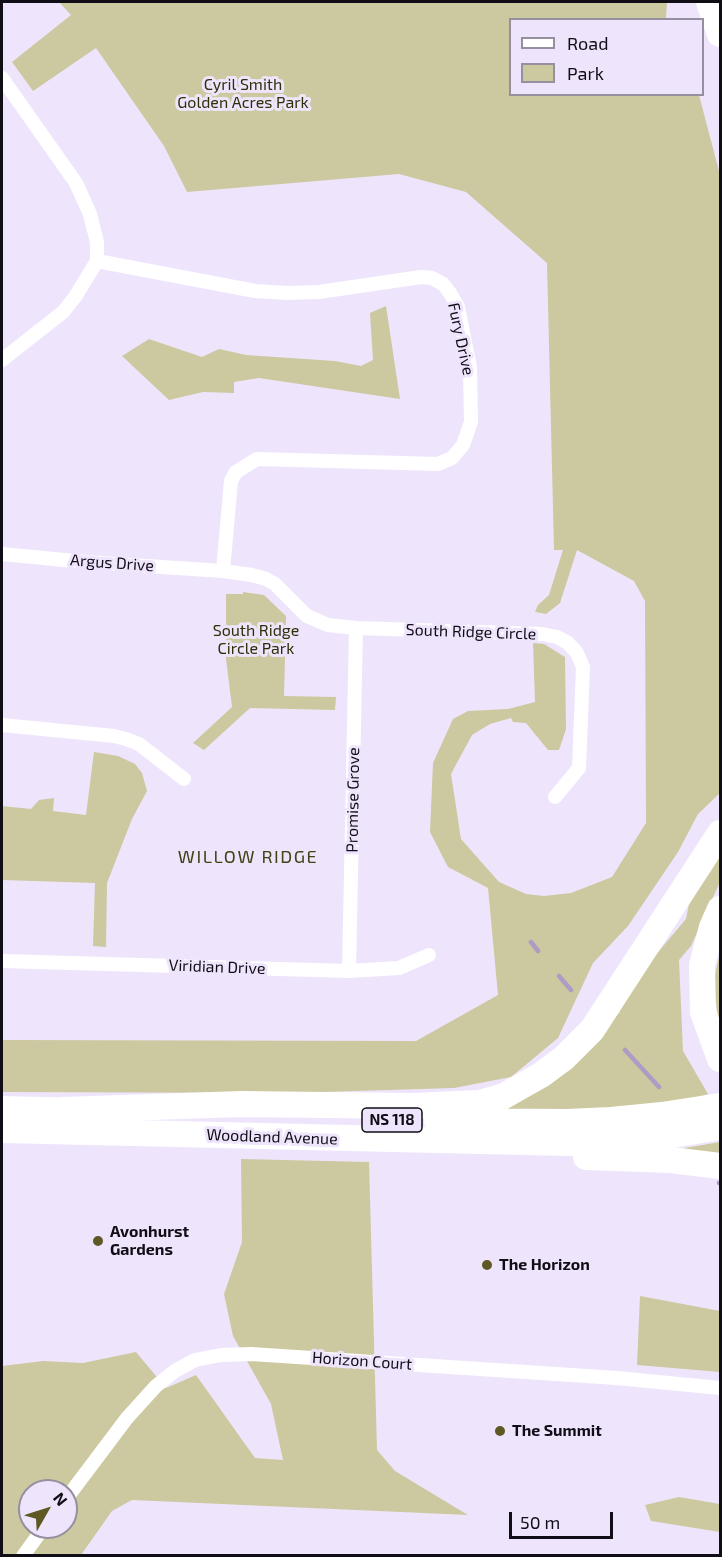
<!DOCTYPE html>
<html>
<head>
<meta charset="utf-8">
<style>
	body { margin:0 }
	#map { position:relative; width:722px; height:1557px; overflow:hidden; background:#eee5fc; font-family:"Exo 2",sans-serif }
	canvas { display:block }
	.frame { position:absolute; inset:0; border:3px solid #110d16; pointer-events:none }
	.legend { position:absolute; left:509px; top:18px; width:195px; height:78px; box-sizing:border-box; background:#eee5fc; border:2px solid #968fa0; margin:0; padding:8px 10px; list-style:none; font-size:18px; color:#110d16 }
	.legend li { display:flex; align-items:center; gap:12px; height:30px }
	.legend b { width:30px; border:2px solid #968fa0 }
	.north { position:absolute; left:18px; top:1479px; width:60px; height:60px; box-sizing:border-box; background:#eee5fc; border:2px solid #968fa0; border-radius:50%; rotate:51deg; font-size:16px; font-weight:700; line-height:24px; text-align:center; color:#110d16 }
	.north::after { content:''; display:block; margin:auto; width:21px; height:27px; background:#5e5824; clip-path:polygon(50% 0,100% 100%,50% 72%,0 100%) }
	.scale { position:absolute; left:509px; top:1512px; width:104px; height:27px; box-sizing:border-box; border:3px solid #110d16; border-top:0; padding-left:8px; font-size:18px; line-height:21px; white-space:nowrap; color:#110d16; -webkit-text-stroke:4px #eee5fc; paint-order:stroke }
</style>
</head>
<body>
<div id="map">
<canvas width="722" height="1557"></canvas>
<div class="frame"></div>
<ul class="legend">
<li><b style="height:8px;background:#fff"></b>Road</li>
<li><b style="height:16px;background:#ccc89f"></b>Park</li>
</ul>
<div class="north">N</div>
<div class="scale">50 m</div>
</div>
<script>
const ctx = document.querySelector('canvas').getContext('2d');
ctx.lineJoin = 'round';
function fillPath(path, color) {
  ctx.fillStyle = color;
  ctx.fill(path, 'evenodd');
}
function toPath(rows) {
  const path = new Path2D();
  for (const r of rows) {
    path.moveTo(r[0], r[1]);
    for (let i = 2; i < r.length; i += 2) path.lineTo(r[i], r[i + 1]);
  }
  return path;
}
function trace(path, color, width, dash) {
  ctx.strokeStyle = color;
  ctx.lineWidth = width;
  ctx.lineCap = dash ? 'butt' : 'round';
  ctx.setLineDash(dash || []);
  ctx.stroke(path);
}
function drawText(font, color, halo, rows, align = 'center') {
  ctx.font = font + ' "Exo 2",sans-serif';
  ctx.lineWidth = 6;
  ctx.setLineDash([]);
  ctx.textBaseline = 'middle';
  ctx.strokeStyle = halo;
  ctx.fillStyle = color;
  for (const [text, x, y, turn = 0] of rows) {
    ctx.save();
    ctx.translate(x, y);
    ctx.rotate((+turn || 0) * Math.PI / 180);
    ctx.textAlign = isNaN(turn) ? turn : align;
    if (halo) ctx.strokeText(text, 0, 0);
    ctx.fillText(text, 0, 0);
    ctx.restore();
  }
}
fillPath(toPath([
	[59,2,667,2,666,19,510,20,510,94,699,95,720,175,720,793,698,814,678,852,628,926,593,963,558,1038,511,1077,454,1088,289,1093,2,1092,2,1040,416,1041,498,995,488,888,448,867,430,832,433,763,453,719,468,711,508,709,535,702,533,643,544,644,565,657,566,729,559,750,548,750,526,723,513,722,511,718,490,724,472,735,451,774,461,839,499,882,526,894,544,896,571,893,612,877,646,823,645,601,634,581,577,550,560,603,546,614,535,612,538,605,549,595,563,550,554,550,547,263,466,192,399,174,187,192,164,146,96,48,33,91,12,62,71,15],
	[386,306,400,399,259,378,234,382,234,393,203,392,169,400,122,356,149,339,202,357,219,349,246,355,335,361,361,366,373,360,370,313],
	[243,592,264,595,286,616,284,696,336,697,335,710,250,708,204,750,193,743,232,707,226,659,226,594,243,594],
	[94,752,118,756,135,764,142,773,147,791,132,819,107,883,106,947,93,946,95,883,2,880,2,806,31,809,39,800,54,798,53,811,86,815],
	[720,850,720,882,691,946,679,960,683,1051,708,1094,690,1100,650,1108,503,1113,620,1012,616,1002,686,919,692,889],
	[720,953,720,1030,713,983],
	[720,1142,720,1157,679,1149],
	[241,1159,369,1162,377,1450,395,1471,468,1515,132,1500,112,1511,81,1555,2,1555,2,1366,43,1361,83,1363,136,1352,166,1388,196,1375,255,1458,283,1460,271,1404,233,1336,224,1294,242,1242],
	[30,1491,66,1491,66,1527,30,1527],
	[640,1296,720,1311,720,1372,637,1365],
	[679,1497,720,1504,720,1532,651,1521,645,1505]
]), '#ccc89f');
trace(toPath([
	[531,942,538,951],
	[559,976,571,990],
	[625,1050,659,1087],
	[719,1183,720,1183]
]), '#ad9cc5', 4.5);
trace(toPath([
	[2,78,76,183,90,214,97,242,97,261,75,297,63,312,2,360],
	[97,261,255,291,287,293,319,292,421,277,432,278,443,284,450,293,458,307,470,367,471,422,463,445,452,458,438,464,257,459,236,472,231,481,223,571],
	[2,554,85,562,223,571,252,575,266,579,275,584,307,616,328,625,356,628,542,634,557,637,568,643,577,653,583,667,579,768,555,797],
	[2,725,114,736,126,739,139,744,184,779],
	[2,961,349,971,399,968,429,955],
	[349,971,356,628],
	[66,1499,127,1418,156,1386,175,1371,195,1360,221,1355,251,1354,617,1378,720,1388],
	[23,1556,44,1527]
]), '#fff', 14);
trace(toPath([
	[709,2,720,34],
	[720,909,712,927,702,965,703,1012,720,1059],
	[2,1109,79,1111],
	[63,1110,241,1104,413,1106,480,1103,504,1096,541,1075,564,1058,592,1030,720,833],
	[437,1121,567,1122,611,1120,662,1115,720,1106],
	[2,1130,568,1143,666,1136,720,1127],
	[586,1157,671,1160,720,1166]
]), '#fff', 26);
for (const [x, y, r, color] of [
	[98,1241,6,"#5e5824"],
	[487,1265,6,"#5e5824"],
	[500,1431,6,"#5e5824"]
]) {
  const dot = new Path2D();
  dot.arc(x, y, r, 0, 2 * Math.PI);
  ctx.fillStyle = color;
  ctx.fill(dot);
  trace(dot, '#eee5fc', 2);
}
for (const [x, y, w] of [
	[392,1120,60]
]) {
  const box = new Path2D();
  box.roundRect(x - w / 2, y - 12, w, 24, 4.5);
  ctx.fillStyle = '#eee5fc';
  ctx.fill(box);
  trace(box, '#110d16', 1.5);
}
drawText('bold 15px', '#110d16', null, [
	["NS 118",392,1120]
]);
drawText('16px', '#312d06', '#eee5fc', [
	["Cyril Smith",243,85],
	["Golden Acres Park",243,103],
	["South Ridge",256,631],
	["Circle Park",256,649]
]);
drawText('16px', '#110d16', '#eee5fc', [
	["Fury Drive",461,339,78],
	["Argus Drive",112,563,4],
	["South Ridge Circle",471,632,2],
	["Promise Grove",353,800,-89],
	["Viridian Drive",217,967,2],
	["Woodland Avenue",272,1137,2],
	["Horizon Court",362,1361,4]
]);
drawText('bold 16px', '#110d16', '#eee5fc', [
	["Avonhurst",110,1232],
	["Gardens",110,1250],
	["The Horizon",499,1265],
	["The Summit",512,1431]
], 'left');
ctx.letterSpacing = '1.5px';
drawText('18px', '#454117', '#eee5fc', [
	["WILLOW RIDGE",248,857]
]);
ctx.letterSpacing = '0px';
</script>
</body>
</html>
